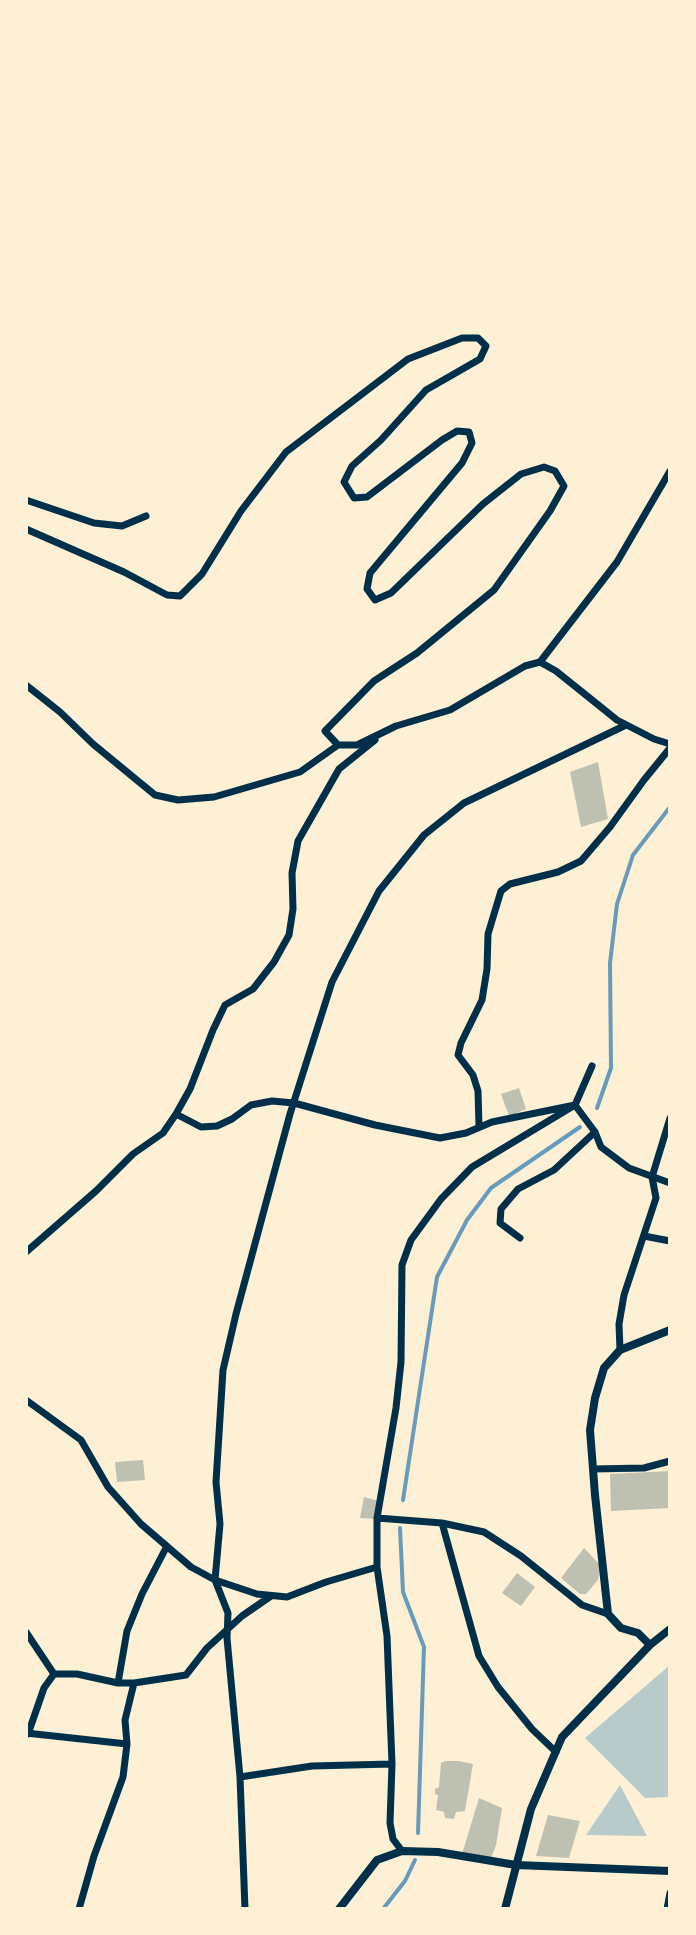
<!DOCTYPE html>
<html>
<head>
<meta charset="utf-8">
<style>
	body { margin:0 }
	#map { position:relative; width:696px; height:1935px; overflow:hidden; background:#fdf0d5; font-family:Jost,sans-serif }
	canvas { display:block }
	.frame { position:absolute; inset:0; border:28px solid #fdf0d5; pointer-events:none }
</style>
</head>
<body>
<div id="map">
<canvas width="696" height="1935"></canvas>
<div class="frame"></div>
</div>
<script>
const ctx = document.querySelector('canvas').getContext('2d');
ctx.lineJoin = 'round';
function fillPath(path, color) {
  ctx.fillStyle = color;
  ctx.fill(path, 'evenodd');
}
function toPath(rows) {
  const path = new Path2D();
  for (const r of rows) {
    path.moveTo(r[0], r[1]);
    for (let i = 2; i < r.length; i += 2) path.lineTo(r[i], r[i + 1]);
  }
  return path;
}
function trace(path, color, width, dash) {
  ctx.strokeStyle = color;
  ctx.lineWidth = width;
  ctx.lineCap = dash ? 'butt' : 'round';
  ctx.setLineDash(dash || []);
  ctx.stroke(path);
}
fillPath(toPath([
	[670,1665,670,1797,645,1798,585,1738],
	[620,1785,647,1836,586,1835]
]), '#b9caca');
trace(toPath([
	[597,1108,611,1068,610,963,617,904,633,855,670,807],
	[403,1500,437,1277,467,1220,491,1188,580,1127],
	[400,1528,403,1592,424,1647,418,1833],
	[383,1909,405,1881,415,1860]
]), '#669bbc', 4);
fillPath(toPath([
	[598,762,608,819,581,827,570,772],
	[519,1088,526,1109,509,1116,501,1094],
	[143,1460,145,1480,117,1482,115,1462],
	[670,1471,670,1508,611,1511,610,1474],
	[364,1497,379,1501,376,1519,360,1518],
	[584,1548,601,1566,598,1580,586,1594,580,1594,561,1578],
	[517,1573,535,1587,521,1606,502,1593],
	[445,1761,459,1761,473,1764,465,1811,456,1812,454,1819,445,1818,444,1812,436,1810,438,1795,435,1794,435,1789,439,1787,441,1763],
	[479,1798,502,1808,496,1845,491,1858,462,1854],
	[548,1815,580,1821,569,1858,536,1856]
]), '#bec0b2');
trace(toPath([
	[26,500,94,523,122,526,146,516],
	[26,529,124,572,167,595,180,596,202,574,241,511,286,452,408,359,462,338,478,338,486,346,480,359,426,390,381,440,352,466,344,482,354,498,367,497,442,440,457,431,469,432,472,443,462,463,370,573,367,589,375,600,391,593,483,504,521,474,544,467,555,471,564,486,550,511,494,590,417,653,374,681,325,731,338,745,357,745,396,726,450,710,525,666,540,662,556,671,617,720,654,739,670,744],
	[540,662,617,562,670,471],
	[26,685,60,712,93,744,155,795,178,800,214,797,300,772,338,745],
	[176,1114,201,1127,217,1126,232,1119,251,1105,272,1101,294,1103,375,1125,440,1138,466,1133,492,1122,575,1105,595,1132,601,1147,629,1168,670,1183],
	[479,1127,478,1091,473,1075,458,1055,461,1043,482,1000,487,969,488,934,501,891,510,884,558,872,581,861,610,827,644,780,670,748],
	[644,1236,670,1241],
	[520,1238,500,1223,501,1209,518,1189,554,1170,595,1132],
	[26,1252,96,1191,133,1154,163,1133,176,1114,190,1089,213,1030,225,1005,253,989,274,962,289,935,293,909,292,873,298,841,339,769,375,740],
	[620,1350,619,1324,624,1295,656,1198,652,1177,670,1118],
	[26,1400,81,1440,108,1487,141,1524,191,1567,215,1580,257,1594,287,1597,326,1582,377,1567],
	[593,1469,644,1468,670,1461],
	[377,1518,442,1523,484,1532,521,1556,582,1605,608,1614],
	[442,1523,479,1656,498,1687,532,1729,556,1752],
	[26,1632,54,1674],
	[118,1683,127,1631,142,1594,167,1546],
	[26,1733,127,1744],
	[28,1734,44,1688,54,1674,77,1674,118,1683,134,1683,186,1675,207,1648,242,1616,271,1596],
	[240,1777,312,1766,392,1764],
	[402,1851,393,1839,390,1823,392,1764,387,1636,377,1567,377,1518,396,1408,401,1362,402,1265,411,1240,441,1199,472,1167,575,1105,592,1066],
	[79,1909,94,1856,123,1777,127,1744,125,1720,134,1683],
	[245,1909,240,1777,227,1638,228,1613,215,1580,220,1524,216,1482,223,1370,236,1314,290,1114,332,982,379,891,424,835,464,803,626,725],
	[667,1909,670,1893]
]), '#003049', 7);
trace(toPath([
	[650,1645,638,1633,621,1628,608,1614,595,1495,590,1430,595,1398,604,1368,620,1350,670,1330],
	[339,1909,377,1860,402,1851,438,1852,516,1865,670,1871],
	[505,1909,531,1809,562,1737,650,1645,670,1629]
]), '#003049', 8);
</script>
</body>
</html>
